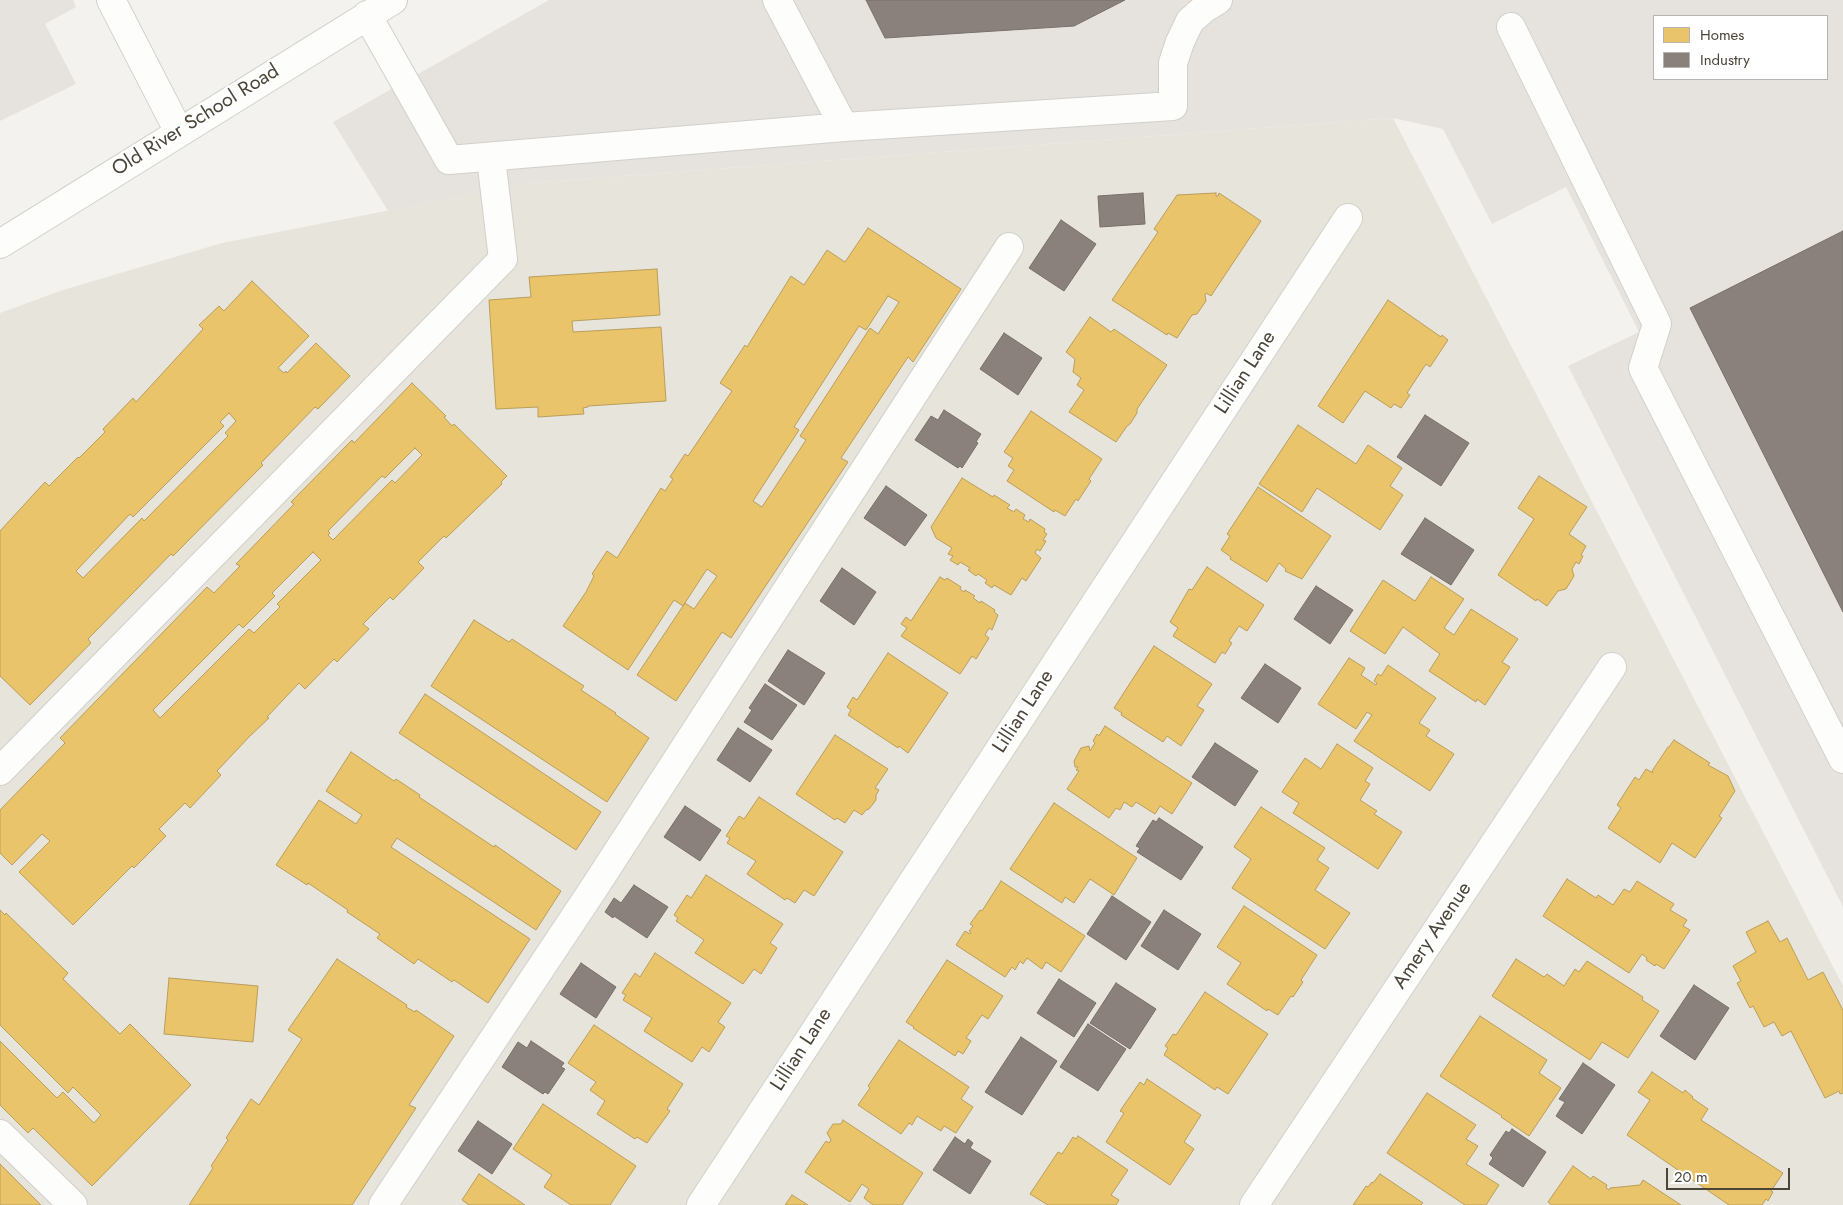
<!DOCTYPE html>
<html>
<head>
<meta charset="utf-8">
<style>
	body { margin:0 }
	#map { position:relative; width:1843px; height:1205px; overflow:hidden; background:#f4f2ee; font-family:Jost,sans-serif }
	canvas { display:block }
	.legend { position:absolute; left:1653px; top:15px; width:175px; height:65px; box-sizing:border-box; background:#fff; border:1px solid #b7b4b0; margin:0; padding:6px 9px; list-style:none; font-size:15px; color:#4b4439 }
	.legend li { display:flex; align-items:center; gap:10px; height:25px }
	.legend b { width:25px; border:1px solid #b7b4b0 }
	.scale { position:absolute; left:1666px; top:1168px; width:124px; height:22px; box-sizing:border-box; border:2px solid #4b4439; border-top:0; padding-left:6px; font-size:15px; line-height:18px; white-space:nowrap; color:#4b4439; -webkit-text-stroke:4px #fff; paint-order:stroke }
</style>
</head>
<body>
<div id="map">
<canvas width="1843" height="1205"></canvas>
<ul class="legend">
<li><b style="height:14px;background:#e9c46a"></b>Homes</li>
<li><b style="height:14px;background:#8a817c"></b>Industry</li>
</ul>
<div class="scale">20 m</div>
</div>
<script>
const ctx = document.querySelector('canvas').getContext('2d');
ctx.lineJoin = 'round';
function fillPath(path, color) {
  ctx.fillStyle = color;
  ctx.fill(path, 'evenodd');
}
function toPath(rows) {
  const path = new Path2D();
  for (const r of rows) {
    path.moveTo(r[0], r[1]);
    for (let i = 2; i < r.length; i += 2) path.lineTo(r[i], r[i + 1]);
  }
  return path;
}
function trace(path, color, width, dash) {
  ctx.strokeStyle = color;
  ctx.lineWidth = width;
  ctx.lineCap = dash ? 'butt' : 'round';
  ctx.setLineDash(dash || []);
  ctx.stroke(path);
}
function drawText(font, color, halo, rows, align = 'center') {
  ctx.font = font + ' Jost,sans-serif';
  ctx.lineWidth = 5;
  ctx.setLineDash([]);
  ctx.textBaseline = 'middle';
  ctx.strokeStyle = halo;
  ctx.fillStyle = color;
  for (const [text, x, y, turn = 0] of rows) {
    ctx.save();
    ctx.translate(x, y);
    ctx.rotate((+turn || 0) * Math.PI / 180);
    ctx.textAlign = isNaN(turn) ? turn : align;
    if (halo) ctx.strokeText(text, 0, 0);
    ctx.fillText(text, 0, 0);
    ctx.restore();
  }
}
fillPath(toPath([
	[1393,118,1843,986,1843,1205,0,1205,0,313,63,290,222,243,529,183]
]), '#e7e4dc');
fillPath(toPath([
	[0,0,73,0,76,7,45,24,76,84,0,121],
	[549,0,866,0,885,38,1074,26,1126,0,1843,0,1843,231,1690,308,1843,612,1843,907,1568,366,1639,332,1566,187,1492,224,1443,129,1393,118,529,183,388,211,333,122],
	[1654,16,1827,16,1827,79,1654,79]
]), '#e6e3df');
const homes = toPath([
	[1216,193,1216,196,1218,196,1219,193,1261,221,1211,296,1206,293,1205,295,1206,301,1197,314,1192,315,1177,338,1168,333,1167,335,1112,300,1158,232,1154,229,1177,195,1216,193],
	[868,228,961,289,913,362,908,357,841,458,848,462,731,638,722,632,676,701,637,675,685,603,694,609,717,576,707,569,683,606,674,600,628,670,563,626,586,592,594,576,592,574,607,551,617,558,661,488,665,491,673,479,670,477,685,454,688,456,732,391,720,383,745,345,747,347,791,276,804,285,827,250,845,262,868,228],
	[888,296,899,302,878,334,870,328,800,436,806,440,762,507,753,501,799,430,794,427,859,326,866,330,888,296],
	[657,269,660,315,572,321,573,332,661,327,666,401,588,406,588,407,583,408,584,414,538,417,538,407,496,409,489,300,531,297,529,277,657,269],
	[252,281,309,336,278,368,284,373,286,371,287,373,316,343,350,376,318,409,315,407,261,463,263,465,173,556,171,554,88,639,91,643,30,705,0,676,0,531,45,482,49,486,78,457,79,458,105,432,103,429,133,398,136,402,203,329,199,325,219,306,224,311,252,281],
	[229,413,236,421,225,433,228,436,144,521,142,518,83,578,76,571,130,514,133,517,224,426,220,422,229,413],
	[1388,300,1441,337,1442,335,1448,340,1430,367,1426,364,1407,393,1410,395,1401,408,1394,404,1391,408,1365,391,1343,423,1318,406,1388,300],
	[1090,317,1111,332,1114,329,1167,365,1137,409,1137,413,1130,424,1127,426,1116,442,1069,412,1084,390,1077,385,1081,378,1073,372,1075,359,1066,352,1090,317],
	[412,383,446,416,444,417,452,426,454,424,507,476,501,482,502,484,446,538,444,536,418,562,424,568,393,600,390,597,363,624,369,629,337,662,334,659,305,689,299,683,267,717,269,718,249,737,217,771,221,775,190,808,185,803,159,829,166,836,134,868,132,866,73,925,19,872,50,841,42,834,12,865,0,853,0,810,65,743,60,738,207,587,214,593,240,566,236,564,294,504,291,502,352,440,354,443,412,383],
	[415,448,422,455,395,483,392,480,333,540,328,535,330,533,328,531,382,476,385,478,415,448],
	[313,552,321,560,277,604,280,607,254,633,249,629,160,718,153,710,239,624,243,628,275,596,272,593,313,552],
	[1031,411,1102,459,1089,479,1091,481,1078,501,1076,499,1065,516,1055,510,1054,512,1007,481,1014,470,1008,466,1013,458,1004,452,1031,411],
	[1298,425,1356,464,1368,445,1402,468,1390,486,1403,495,1380,530,1317,488,1302,512,1259,484,1298,425],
	[1539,476,1587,507,1569,534,1586,546,1581,555,1583,556,1579,564,1576,562,1572,569,1574,576,1566,589,1558,591,1547,606,1537,599,1536,601,1498,575,1534,519,1518,508,1539,476],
	[962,478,993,497,994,495,1010,505,1007,508,1014,512,1016,509,1025,515,1023,519,1029,522,1030,519,1045,529,1044,532,1047,534,1043,540,1046,541,1040,551,1037,549,1035,553,1041,558,1026,581,1022,578,1011,595,994,585,992,588,985,583,987,580,978,574,976,576,968,570,970,568,960,562,958,565,950,560,953,556,948,554,952,548,936,538,931,527,962,478],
	[1258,487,1331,536,1302,579,1285,571,1286,569,1279,563,1267,582,1230,559,1231,557,1221,550,1230,536,1227,534,1258,487],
	[1207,567,1264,605,1247,631,1239,626,1229,641,1232,643,1225,654,1222,652,1215,663,1173,636,1178,628,1170,622,1189,589,1192,590,1207,567],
	[940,577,945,580,947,578,961,587,960,589,964,592,965,590,975,596,973,598,980,603,981,601,995,610,994,612,998,615,992,630,989,628,985,635,989,638,976,659,972,656,960,674,901,636,907,628,901,624,906,617,911,621,940,577],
	[1431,577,1464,599,1444,628,1454,635,1471,609,1518,639,1502,662,1510,667,1485,705,1477,699,1476,702,1429,671,1440,654,1403,627,1385,654,1350,631,1383,580,1415,601,1431,577],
	[474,620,509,642,512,639,584,686,581,690,616,713,615,714,649,738,607,802,431,686,474,620],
	[1154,646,1212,684,1197,706,1204,710,1181,746,1167,736,1163,742,1121,715,1122,713,1114,708,1154,646],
	[888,653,948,693,908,753,899,746,898,748,848,715,851,710,847,707,853,697,857,700,888,653],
	[1349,658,1365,668,1361,675,1376,685,1377,683,1374,681,1378,674,1381,676,1388,665,1436,698,1419,723,1430,730,1426,736,1454,754,1430,791,1354,741,1372,715,1367,712,1356,729,1318,704,1349,658],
	[425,694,601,812,576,850,399,733,425,694],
	[1105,726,1192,783,1172,814,1160,806,1155,814,1136,802,1132,807,1124,802,1120,810,1116,808,1109,818,1067,789,1079,771,1076,770,1078,767,1075,767,1074,761,1081,748,1089,746,1090,751,1095,743,1093,741,1097,734,1099,736,1105,726],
	[835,735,888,769,875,788,879,790,876,795,876,800,869,809,866,810,862,815,854,810,845,823,837,818,835,820,796,794,835,735],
	[1674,740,1710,763,1708,765,1728,776,1735,791,1719,816,1722,818,1695,858,1672,843,1660,863,1608,828,1621,808,1617,805,1635,777,1639,780,1646,769,1653,773,1652,771,1668,747,1669,747,1674,740],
	[1337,744,1373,768,1365,781,1370,784,1360,800,1377,811,1374,814,1402,832,1378,869,1293,813,1299,803,1282,792,1305,758,1321,769,1337,744],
	[351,752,394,781,396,779,420,795,419,797,494,847,495,845,561,891,536,930,397,838,391,847,530,939,488,1003,454,980,452,982,418,959,414,964,377,938,380,934,347,912,348,910,308,883,307,885,276,865,319,800,356,824,362,815,326,791,351,752],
	[759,797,843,852,814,896,804,890,795,903,787,898,785,900,747,874,756,861,727,843,730,838,726,836,739,816,744,819,759,797],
	[1054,803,1137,858,1114,895,1090,879,1074,903,1065,897,1062,903,1010,869,1054,803],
	[1261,807,1325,848,1317,860,1329,868,1315,890,1350,913,1325,949,1232,888,1251,859,1234,847,1261,807],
	[706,875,783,924,770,943,777,948,761,974,754,969,743,984,695,953,704,940,676,921,678,918,674,915,687,895,691,898,706,875],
	[1567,879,1596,898,1598,895,1613,905,1624,889,1630,892,1637,881,1674,904,1670,910,1687,920,1683,926,1690,930,1664,969,1656,964,1655,966,1646,960,1647,958,1642,954,1629,973,1543,916,1567,879],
	[1001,881,1085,936,1061,972,1046,962,1042,969,1027,958,1023,964,1020,961,1015,970,1012,967,1005,977,956,945,965,931,970,934,971,932,969,931,973,926,970,924,980,910,982,911,1001,881],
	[1244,906,1317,955,1301,980,1303,982,1293,997,1291,996,1278,1015,1268,1009,1267,1011,1227,984,1241,963,1217,947,1244,906],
	[0,910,5,915,6,913,68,973,63,979,120,1034,130,1024,191,1085,92,1186,33,1128,28,1133,0,1105,0,1041,57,1098,63,1092,94,1123,101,1115,73,1087,68,1093,0,1025,0,910],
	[1768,921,1780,942,1787,938,1808,980,1823,972,1843,1010,1843,1093,1840,1094,1839,1091,1825,1098,1791,1031,1782,1036,1774,1022,1764,1027,1753,1006,1750,1008,1737,983,1741,981,1733,966,1756,952,1746,932,1768,921],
	[655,953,731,1003,718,1022,725,1027,709,1052,702,1047,692,1062,644,1031,652,1018,623,1000,626,995,622,993,635,973,640,977,655,953],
	[337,959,407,1005,406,1007,415,1012,416,1010,454,1036,409,1105,416,1108,352,1205,189,1205,213,1168,211,1166,228,1140,226,1138,251,1099,259,1105,302,1039,288,1030,337,959],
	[1516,959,1544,977,1547,974,1564,986,1575,969,1579,972,1587,961,1643,997,1642,1000,1659,1011,1628,1058,1602,1042,1590,1060,1492,996,1516,959],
	[947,960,1003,996,988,1019,982,1015,966,1038,971,1041,963,1054,958,1051,955,1056,913,1028,914,1027,906,1022,947,960],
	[169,978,258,986,253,1042,164,1034,169,978],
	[1205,992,1268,1034,1228,1094,1217,1087,1215,1090,1164,1055,1168,1048,1165,1046,1173,1034,1176,1035,1205,992],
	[1480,1016,1547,1060,1539,1073,1561,1088,1529,1136,1501,1117,1502,1116,1440,1076,1480,1016],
	[594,1025,683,1084,667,1109,670,1111,647,1143,637,1137,635,1139,597,1114,605,1101,590,1090,596,1082,568,1063,594,1025],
	[899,1040,969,1087,961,1099,973,1107,956,1133,944,1126,941,1131,917,1116,912,1125,909,1123,901,1134,858,1105,870,1088,868,1086,899,1040],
	[1652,1072,1683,1093,1685,1090,1693,1097,1692,1098,1708,1109,1701,1120,1783,1173,1771,1191,1773,1192,1768,1201,1766,1199,1762,1205,1729,1205,1627,1135,1650,1100,1638,1092,1652,1072],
	[1147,1079,1201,1115,1184,1142,1194,1149,1170,1185,1106,1142,1124,1113,1120,1111,1140,1082,1144,1085,1147,1079],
	[1427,1093,1476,1125,1466,1139,1478,1146,1466,1164,1499,1185,1486,1205,1465,1205,1387,1153,1427,1093],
	[543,1104,636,1166,610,1205,571,1205,544,1187,552,1175,513,1149,543,1104],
	[843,1120,923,1173,902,1205,873,1205,864,1198,869,1189,862,1184,850,1202,805,1172,826,1141,829,1143,831,1140,827,1133,833,1124,841,1124,843,1120],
	[1078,1136,1128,1170,1111,1195,1119,1200,1116,1205,1048,1205,1030,1194,1058,1152,1062,1154,1073,1137,1076,1139,1078,1136],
	[0,1164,41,1205,0,1205,0,1164],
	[1573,1166,1591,1179,1593,1176,1607,1185,1606,1188,1609,1190,1610,1188,1640,1185,1643,1180,1681,1205,1552,1205,1548,1202,1573,1166],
	[479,1174,525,1205,469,1205,462,1200,479,1174],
	[1380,1174,1423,1203,1421,1205,1353,1205,1366,1186,1368,1187,1372,1182,1373,1183,1380,1174],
	[792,1195,808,1205,785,1205,792,1195]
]);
fillPath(homes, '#e9c46a');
trace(homes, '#ba9e5b', 1);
const industry = toPath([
	[866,0,1125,0,1074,26,885,38,866,0],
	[1143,193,1145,224,1100,227,1098,196,1143,193],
	[1061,220,1096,244,1064,291,1029,268,1061,220],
	[1843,231,1843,612,1690,308,1843,231],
	[1004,333,1042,358,1018,395,980,369,1004,333],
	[944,410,981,434,976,442,978,443,962,468,960,466,958,468,915,440,931,416,938,420,944,410],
	[1425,415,1469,443,1441,486,1397,457,1425,415],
	[886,486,927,515,905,546,864,518,886,486],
	[1425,518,1474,550,1451,585,1401,554,1425,518],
	[842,568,876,592,854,625,820,601,842,568],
	[1316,586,1353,610,1330,644,1294,619,1316,586],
	[788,650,825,673,804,705,768,681,788,650],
	[1265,664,1301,688,1278,723,1241,698,1265,664],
	[765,684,797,705,772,740,744,722,752,710,749,708,765,684],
	[738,728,772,750,750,782,717,760,738,728],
	[1215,743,1258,771,1235,806,1192,777,1215,743],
	[685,806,721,830,700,861,664,837,685,806],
	[1159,818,1203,847,1181,880,1137,852,1140,848,1136,846,1153,820,1156,822,1159,818],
	[634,885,668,907,647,938,614,916,613,918,605,912,614,898,621,903,634,885],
	[1112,896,1151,922,1126,960,1087,934,1112,896],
	[1164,910,1201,934,1178,970,1141,946,1164,910],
	[581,963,616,987,596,1018,560,994,581,963],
	[1059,979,1096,1003,1074,1037,1037,1013,1059,979],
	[1116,983,1156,1009,1130,1049,1090,1023,1116,983],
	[1694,985,1729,1008,1695,1060,1660,1036,1694,985],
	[1088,1024,1126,1049,1098,1091,1060,1067,1088,1024],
	[1021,1037,1057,1061,1022,1115,985,1092,1021,1037],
	[531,1041,564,1063,561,1067,565,1069,548,1094,545,1092,543,1094,502,1067,518,1042,527,1048,531,1041],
	[1583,1063,1615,1085,1582,1134,1556,1116,1565,1102,1559,1099,1583,1063],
	[478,1121,512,1144,492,1174,458,1151,478,1121],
	[1512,1129,1546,1152,1523,1187,1489,1164,1493,1158,1490,1155,1506,1131,1509,1133,1512,1129],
	[955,1137,965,1144,968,1139,973,1143,970,1148,991,1161,970,1194,933,1170,955,1137]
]);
fillPath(industry, '#8a817c');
trace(industry, '#776f68', 1);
const minor = toPath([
	[111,0,179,132],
	[777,0,844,127],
	[367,15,449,160,844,127,1173,106,1173,63,1180,42,1190,21,1205,8,1218,0],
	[1511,27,1657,324,1643,368,1843,759],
	[0,244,393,0],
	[0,771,503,259,491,158],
	[0,1134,73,1205],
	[383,1205,594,888,1009,247],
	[701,1205,1348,218],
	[1254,1205,1612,667]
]);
trace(minor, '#d2d0cb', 30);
trace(minor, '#fdfdfc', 28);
drawText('20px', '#4b4439', '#fff', [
	["Old River School Road",196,121,-32],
	["Lillian Lane",1246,373,-57],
	["Lillian Lane",1024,712,-57],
	["Amery Avenue",1433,936,-56],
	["Lillian Lane",802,1050,-57]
]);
</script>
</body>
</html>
